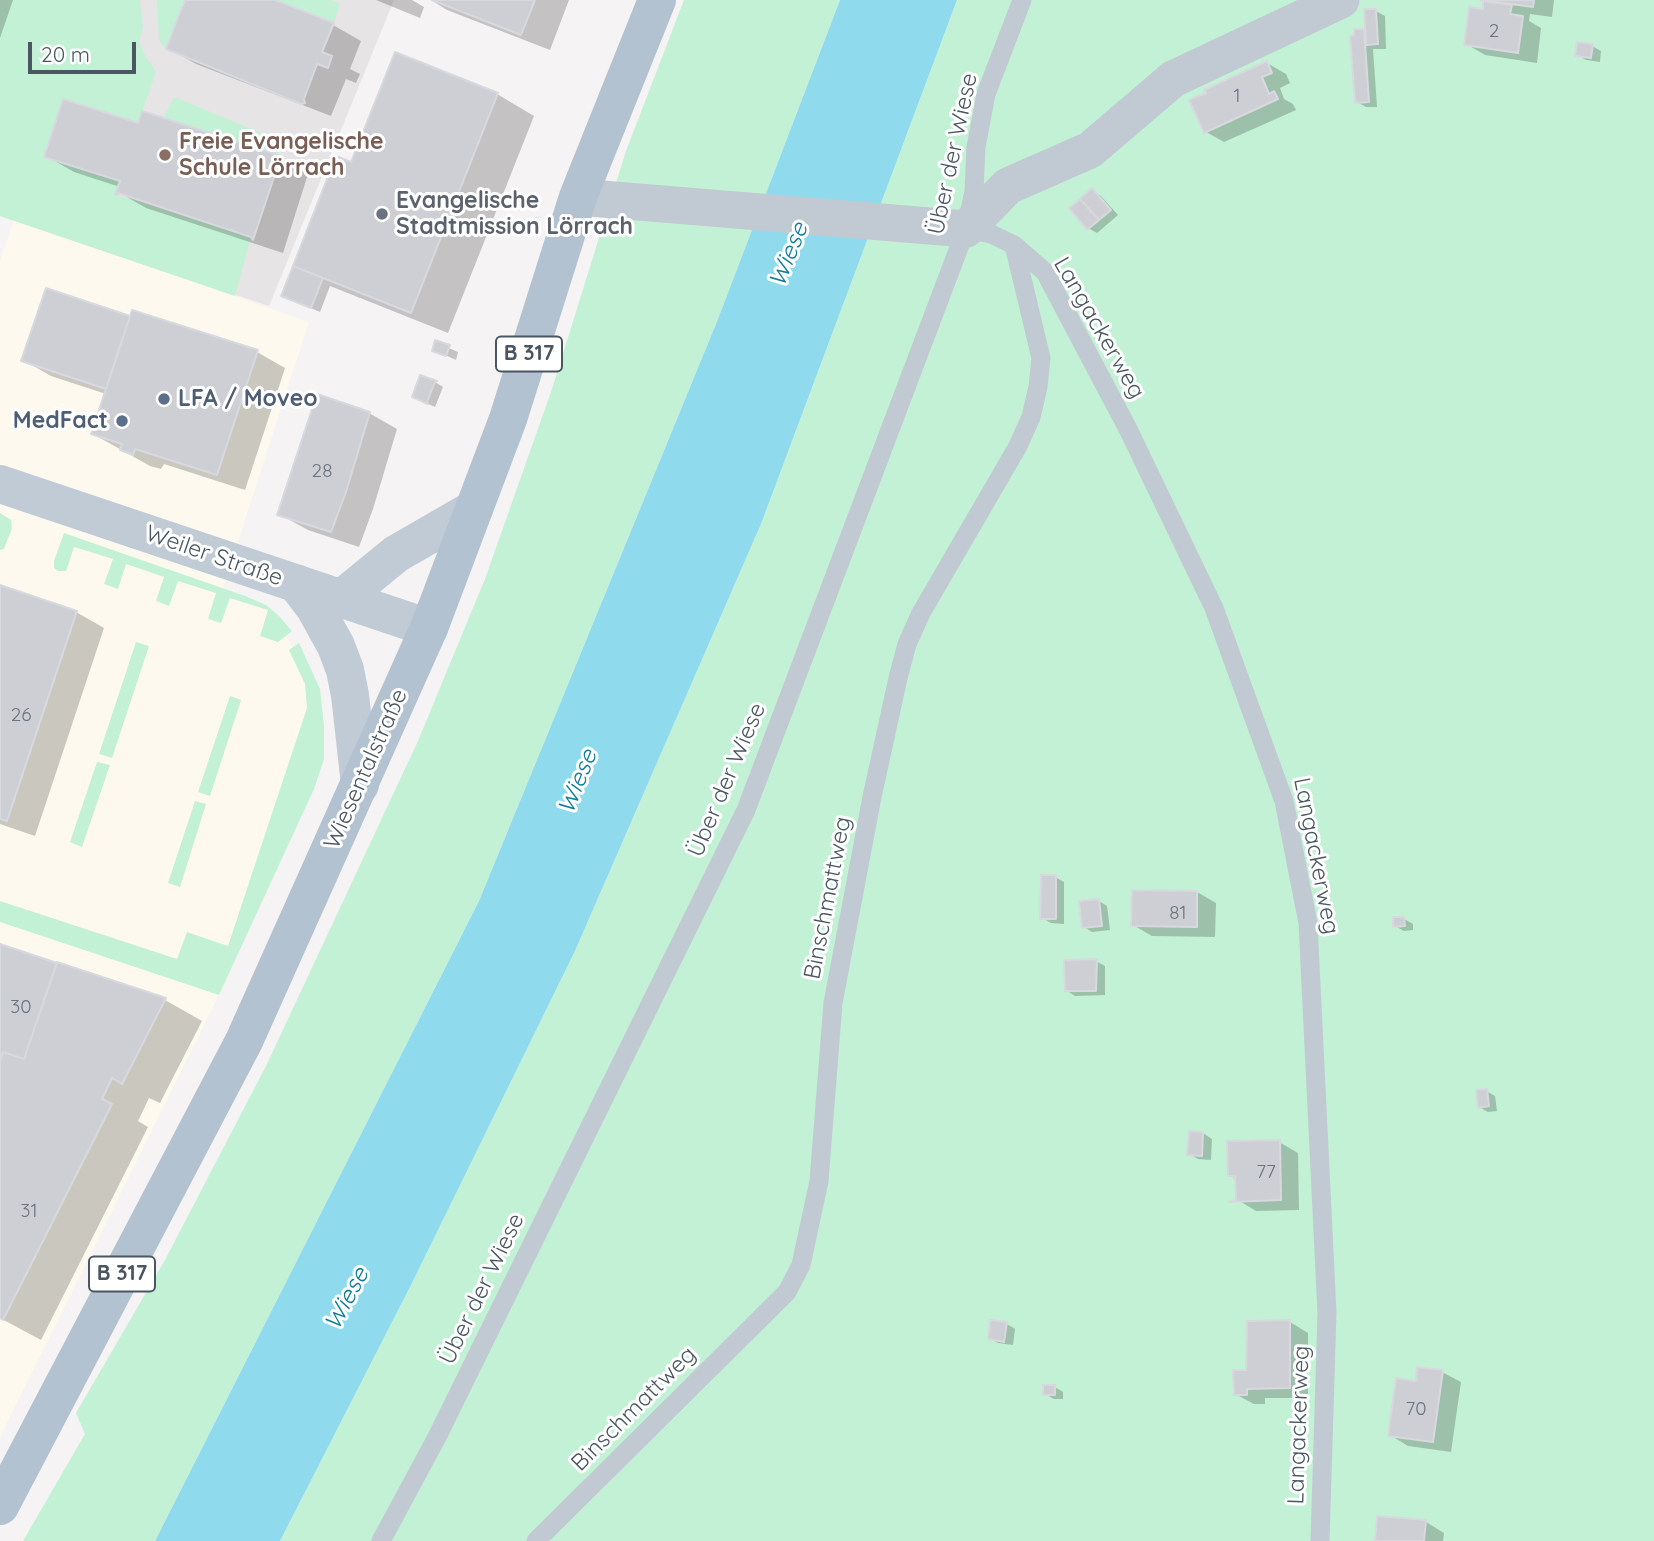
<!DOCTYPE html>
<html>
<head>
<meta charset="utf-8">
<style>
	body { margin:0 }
	#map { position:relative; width:1654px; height:1541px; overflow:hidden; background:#f5f3f3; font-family:Quicksand,sans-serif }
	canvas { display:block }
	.scale { position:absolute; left:28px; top:42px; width:108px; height:32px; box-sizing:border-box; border:4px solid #4a5661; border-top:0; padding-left:9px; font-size:21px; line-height:24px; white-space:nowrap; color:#4a5661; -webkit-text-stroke:5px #fff; paint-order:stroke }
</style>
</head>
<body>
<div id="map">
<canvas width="1654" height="1541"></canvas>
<div class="scale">20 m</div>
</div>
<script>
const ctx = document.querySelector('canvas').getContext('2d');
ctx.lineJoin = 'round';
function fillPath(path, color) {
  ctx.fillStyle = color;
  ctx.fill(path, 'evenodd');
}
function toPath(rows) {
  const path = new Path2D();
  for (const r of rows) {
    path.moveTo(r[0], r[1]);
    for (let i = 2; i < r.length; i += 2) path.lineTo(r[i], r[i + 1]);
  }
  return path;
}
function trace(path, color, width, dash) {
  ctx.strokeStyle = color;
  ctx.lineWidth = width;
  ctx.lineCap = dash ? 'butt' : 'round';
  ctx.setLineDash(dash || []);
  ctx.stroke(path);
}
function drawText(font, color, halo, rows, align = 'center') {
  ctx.font = font + ' Quicksand,sans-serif';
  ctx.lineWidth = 6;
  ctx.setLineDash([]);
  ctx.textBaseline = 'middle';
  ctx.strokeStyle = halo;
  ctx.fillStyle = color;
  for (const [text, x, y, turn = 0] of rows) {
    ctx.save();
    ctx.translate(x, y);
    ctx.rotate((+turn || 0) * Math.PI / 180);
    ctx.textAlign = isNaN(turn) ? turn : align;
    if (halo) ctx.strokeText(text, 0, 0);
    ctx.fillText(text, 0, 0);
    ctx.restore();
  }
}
fillPath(toPath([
	[14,220,309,322,222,591,271,612,304,666,315,775,219,995,0,1437,0,260]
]), '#fdf9ef');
fillPath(toPath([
	[0,0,394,0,269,306,0,216]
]), '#e6e4e5');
fillPath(toPath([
	[0,0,140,0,143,27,139,41,144,54,156,72,138,123,64,99,44,157,120,181,116,193,118,195,251,237,235,296,0,216],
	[157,0,185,0,166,49,159,40],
	[275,0,331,0,340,4,334,23],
	[684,0,840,0,716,324,479,901,155,1541,23,1541,85,1434,76,1413,165,1260,266,1066,418,741,485,579,552,389,626,151],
	[957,0,1654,0,1654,1541,280,1541,411,1285,575,951,761,524],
	[174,97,283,142,277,156,163,119],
	[0,513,11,520,12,528,4,549,0,550],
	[64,533,245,596,266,605,279,616,292,631,278,642,260,636,268,610,230,598,221,623,208,619,216,593,178,581,169,606,156,601,164,577,126,564,118,589,104,584,113,559,74,547,66,571,58,571,54,568,54,561],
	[136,642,149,646,112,758,99,754],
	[299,643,320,689,324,726,324,759,314,789,219,995,0,922,0,901,177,959,187,932,228,946,307,708,305,684,289,650],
	[230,696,241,700,210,796,198,792],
	[97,762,110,765,82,847,70,842],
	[195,801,206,804,180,887,168,883]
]), '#c3f1d5');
fillPath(toPath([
	[840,0,957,0,761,524,575,951,411,1285,280,1541,155,1541,479,901,716,324]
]), '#90daee');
fillPath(toPath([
	[0,0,13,0,0,38],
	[187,0,270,0,333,25,361,41,350,69,360,74,356,83,346,79,331,116,196,64,168,48],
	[376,0,412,0,424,7,420,18],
	[431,0,569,0,550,50,447,10],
	[1482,0,1554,0,1552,17,1530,14,1529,21,1541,28,1537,63,1485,55,1466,44,1484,11,1485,2],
	[1376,11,1385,16,1386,49,1373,49,1377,107,1366,107,1357,102,1363,30,1367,33],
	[1592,46,1601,51,1600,62,1586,60,1577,55],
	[1267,63,1286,74,1290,83,1280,88,1284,99,1293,104,1296,110,1224,142,1206,132],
	[497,94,534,116,448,333,330,286,320,312,292,300,300,271,352,164],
	[139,125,280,158,308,174,283,253,146,208,118,192,120,187,74,172,46,156],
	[1092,190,1101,196,1118,215,1097,233,1088,228],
	[47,290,131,318,257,352,285,368,245,490,164,464,161,469,150,466,93,434,106,394,51,376,23,360],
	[437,343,458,352,456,360,434,350],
	[435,382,443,387,435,407,424,402],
	[369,413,397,429,373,509,359,547,308,530,279,514],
	[0,587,76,612,104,628,35,836,0,824],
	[1055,877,1064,882,1064,924,1051,923,1042,918],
	[1197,892,1216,903,1215,937,1152,936,1133,925],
	[1099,901,1107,906,1110,930,1092,932,1084,927],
	[1404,919,1413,924,1413,930,1404,931,1395,926],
	[0,946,165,1000,202,1021,160,1103,149,1098,138,1121,148,1127,41,1340,0,1318],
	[1096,961,1105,966,1105,995,1075,996,1066,990],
	[1486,1091,1495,1096,1497,1111,1488,1112,1479,1107],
	[1191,1133,1203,1133,1212,1139,1211,1160,1198,1159,1189,1154],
	[1279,1142,1298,1153,1299,1210,1256,1211,1238,1200,1237,1180,1230,1175],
	[1290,1322,1308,1333,1308,1398,1265,1398,1265,1404,1254,1404,1235,1394,1248,1372],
	[1007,1324,1015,1329,1013,1345,998,1343,989,1338],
	[1442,1372,1461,1382,1451,1452,1408,1446,1390,1435],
	[1055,1387,1063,1392,1063,1399,1054,1399,1045,1394],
	[1426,1522,1444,1533,1443,1541,1376,1541]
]), '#0003');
const building = toPath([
	[185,0,275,0,334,23,322,52,332,56,328,68,317,64,304,99,305,103,301,104,166,49,185,0],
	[432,0,535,0,521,35,432,0],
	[1481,0,1534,0,1533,7,1481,0],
	[1483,1,1512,5,1510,14,1523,16,1518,53,1464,45,1469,7,1483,9,1483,1],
	[1364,9,1376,9,1378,44,1366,45,1364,9],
	[1354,29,1364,29,1369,102,1355,103,1350,36,1354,35,1354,29],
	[1577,42,1593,44,1591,58,1575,56,1577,42],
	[395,52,498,93,411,313,293,266,336,156,351,162,395,52],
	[1267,61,1272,73,1262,77,1269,94,1274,91,1278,99,1204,133,1189,100,1206,93,1204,90,1267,61],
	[63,99,138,123,142,111,281,156,253,240,251,237,118,193,118,195,115,194,120,181,44,157,63,99],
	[1092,188,1111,210,1099,220,1080,199,1092,188],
	[1080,199,1099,220,1087,230,1069,208,1080,199],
	[293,266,323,278,311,308,281,296,293,266],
	[46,288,130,316,106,389,21,361,46,288],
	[132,310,258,350,217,475,135,449,133,455,120,450,122,444,91,434,132,310],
	[435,340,450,345,446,356,432,351,435,340],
	[420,375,437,381,435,382,427,402,428,404,412,397,420,375],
	[317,394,370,412,346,492,331,532,277,515,317,394],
	[0,585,77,611,7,821,0,819,0,585],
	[1041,875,1056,875,1056,919,1040,919,1041,875],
	[1132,890,1197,891,1197,927,1131,926,1132,890],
	[1099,899,1102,926,1082,928,1079,901,1099,899],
	[1393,917,1404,917,1405,926,1393,927,1393,917],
	[0,944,57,963,24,1059,3,1052,0,1062,0,944],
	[1097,959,1096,991,1065,991,1064,960,1097,959],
	[57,962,166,998,122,1084,112,1078,102,1099,112,1104,3,1320,0,1318,0,1062,3,1052,24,1059,57,962],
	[1487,1089,1489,1106,1478,1108,1476,1090,1487,1089],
	[1189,1131,1203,1132,1202,1156,1187,1155,1189,1131],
	[1280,1140,1281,1200,1229,1202,1236,1200,1235,1176,1228,1176,1227,1141,1280,1140],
	[990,1320,1007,1322,1004,1342,988,1339,990,1320],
	[1290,1320,1290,1388,1247,1389,1247,1395,1234,1395,1233,1370,1246,1370,1247,1321,1290,1320],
	[1417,1367,1443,1370,1433,1442,1388,1436,1396,1378,1416,1381,1417,1367],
	[1043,1385,1055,1385,1055,1395,1043,1395,1043,1385],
	[1377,1516,1426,1520,1424,1541,1375,1541,1377,1516]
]);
fillPath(building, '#cdcfd5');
trace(building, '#d7d9de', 2);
trace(toPath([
	[1014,245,1045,272,1128,429,1214,608,1284,801,1308,923,1327,1313,1320,1541],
	[381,1541,437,1437,746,810,966,229,974,191,976,147,986,94,1022,0],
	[536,1541,787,1292,801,1265,819,1181,833,1003,872,797,898,678,907,644,921,613,1018,446,1031,417,1038,387,1041,358,1014,245,991,234,966,229]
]), '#c1cad2', 19);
trace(toPath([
	[578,197,966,229,1008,186,1090,150,1173,79,1341,0]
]), '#c1cad2', 37);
trace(toPath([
	[0,484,429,628],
	[296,583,315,608,336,646,345,670,350,695,360,785],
	[341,599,396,554,474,509]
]), '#c1cbd6', 38);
trace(toPath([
	[0,1506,244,1041,429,628,508,419,578,197,657,0]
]), '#b3c2d1', 38);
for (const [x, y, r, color] of [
	[165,155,7,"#8d6e63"],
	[382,214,7,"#6b7280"],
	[164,399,7,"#5c6f8a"],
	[122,421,7,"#5c6f8a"]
]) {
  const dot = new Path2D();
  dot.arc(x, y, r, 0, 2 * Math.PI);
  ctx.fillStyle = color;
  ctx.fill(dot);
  trace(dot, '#fff', 2.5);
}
drawText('19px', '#6b747e', null, [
	["2",1494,31],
	["1",1237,96],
	["28",322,471],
	["26",21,715],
	["81",1178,913],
	["30",21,1007],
	["77",1266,1172],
	["31",29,1211],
	["70",1416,1409]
]);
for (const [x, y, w] of [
	[529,354,66],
	[122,1274,66]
]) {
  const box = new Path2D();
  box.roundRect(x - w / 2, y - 17.5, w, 35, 5);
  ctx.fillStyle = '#fff';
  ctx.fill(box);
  trace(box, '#4a5661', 2);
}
drawText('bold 21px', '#4a5661', null, [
	["B 317",529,354],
	["B 317",122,1274]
]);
drawText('bold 23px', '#785e54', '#fff', [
	["Freie Evangelische",179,142],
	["Schule Lörrach",179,168]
], 'left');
drawText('23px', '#4a5661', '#fff', [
	["Über der Wiese",953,154,-78],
	["Langackerweg",1099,328,60],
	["Weiler Straße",214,556,19],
	["Wiesentalstraße",366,769,-66],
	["Über der Wiese",727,780,-67],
	["Langackerweg",1316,856,79],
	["Binschmattweg",828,898,-79],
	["Über der Wiese",482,1289,-64],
	["Binschmattweg",634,1409,-45],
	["Langackerweg",1299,1425,-88]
]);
drawText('bold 23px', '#5b616d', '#fff', [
	["Evangelische",396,201],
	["Stadtmission Lörrach",396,227]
], 'left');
drawText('bold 23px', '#4e5e75', '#fff', [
	["LFA / Moveo",178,399],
	["MedFact",108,421,"right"]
], 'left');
drawText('italic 24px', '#0c7c9b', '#fff', [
	["Wiese",789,255,-68],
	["Wiese",578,782,-68],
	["Wiese",347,1299,-62]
]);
</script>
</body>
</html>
